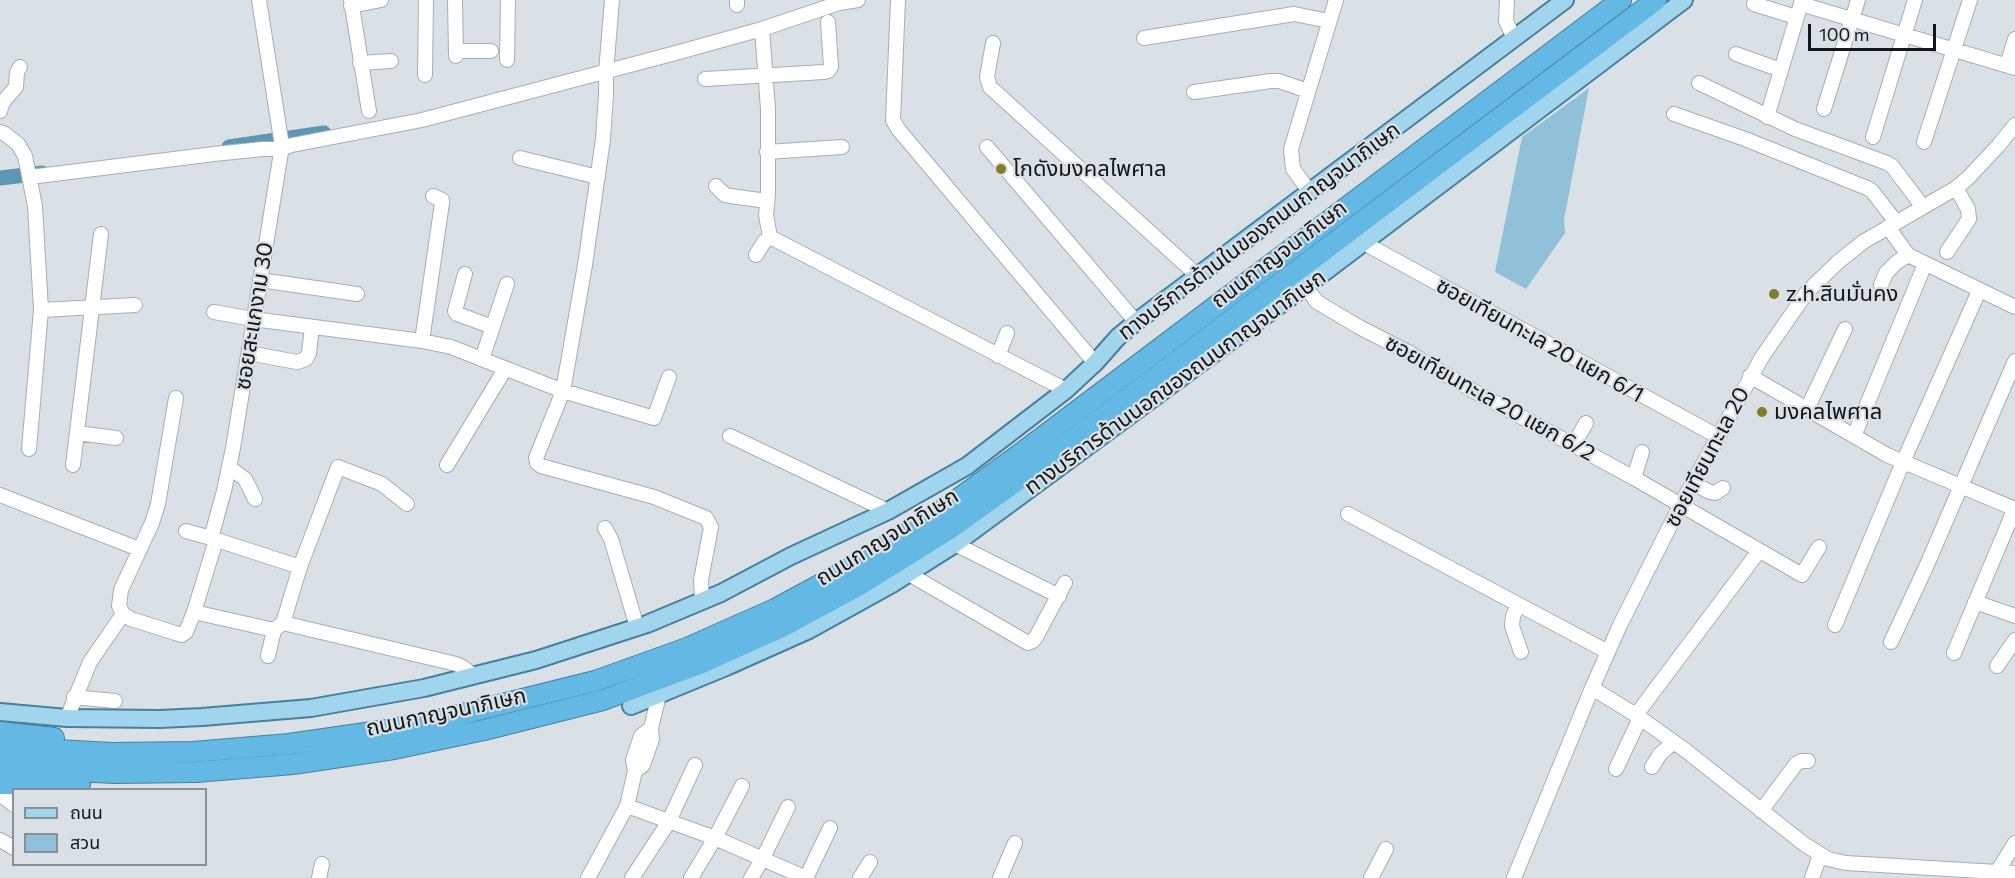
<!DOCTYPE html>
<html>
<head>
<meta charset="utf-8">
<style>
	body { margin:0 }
	#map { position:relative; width:2015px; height:878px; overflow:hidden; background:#dae1e6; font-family:Commissioner,"Noto Sans Thai",sans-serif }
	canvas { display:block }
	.legend { position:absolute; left:12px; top:788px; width:195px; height:78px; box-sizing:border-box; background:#dae1e6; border:2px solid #8a8f93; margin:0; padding:8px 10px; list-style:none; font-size:18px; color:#131517 }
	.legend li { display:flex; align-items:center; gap:12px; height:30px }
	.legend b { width:30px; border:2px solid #8a8f93 }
	.scale { position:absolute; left:1808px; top:24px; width:128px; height:27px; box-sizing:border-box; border:3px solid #131517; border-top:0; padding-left:8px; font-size:18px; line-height:21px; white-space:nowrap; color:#131517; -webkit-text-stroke:4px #dae1e6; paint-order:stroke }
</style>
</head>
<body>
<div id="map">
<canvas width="2015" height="878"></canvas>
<ul class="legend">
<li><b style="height:8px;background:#a1d5ee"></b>ถนน</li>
<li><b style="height:16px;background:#91c0d9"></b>สวน</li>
</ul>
<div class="scale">100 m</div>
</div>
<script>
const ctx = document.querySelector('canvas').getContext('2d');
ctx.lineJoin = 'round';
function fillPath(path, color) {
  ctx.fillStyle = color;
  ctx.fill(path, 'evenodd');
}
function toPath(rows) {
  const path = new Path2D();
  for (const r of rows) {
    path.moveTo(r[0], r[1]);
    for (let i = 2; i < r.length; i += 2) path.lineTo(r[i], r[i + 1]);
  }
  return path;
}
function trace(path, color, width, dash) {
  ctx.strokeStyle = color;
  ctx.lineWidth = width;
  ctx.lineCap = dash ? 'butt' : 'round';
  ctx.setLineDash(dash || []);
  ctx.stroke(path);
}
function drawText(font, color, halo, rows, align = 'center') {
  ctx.font = font + ' Commissioner,"Noto Sans Thai",sans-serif';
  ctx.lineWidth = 4.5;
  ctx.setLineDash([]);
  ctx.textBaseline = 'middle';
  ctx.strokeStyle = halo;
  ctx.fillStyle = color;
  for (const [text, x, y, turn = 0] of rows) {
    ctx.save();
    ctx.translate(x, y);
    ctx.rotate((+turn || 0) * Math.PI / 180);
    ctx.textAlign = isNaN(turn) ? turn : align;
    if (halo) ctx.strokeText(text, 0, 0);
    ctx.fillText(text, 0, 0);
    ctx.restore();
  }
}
fillPath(toPath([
	[1589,88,1564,220,1565,233,1526,289,1495,272,1522,137]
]), '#91c0d9');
trace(toPath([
	[229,147,324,133],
	[0,178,42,173]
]), '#5e97b4', 15);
const minor = toPath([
	[259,0,282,146,233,448,224,491,211,538,300,567],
	[351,0,369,111],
	[455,0,456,56],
	[612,0,606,72,606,95,603,139,585,265,563,391,536,458,537,463,541,466,654,497,706,518,711,527,701,580,702,600],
	[737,0,737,5],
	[898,0,893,120,898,129,1095,363],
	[1507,0,1506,21,1514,38],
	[1754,4,1796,17],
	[1801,4,2015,68],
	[351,6,381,0],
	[762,29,768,109,768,195,766,215,770,237,1066,390],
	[1144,38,1294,14,1329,21],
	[993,43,987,77,990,87,1198,276],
	[456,51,491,51],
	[1736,54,1781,70],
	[507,60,508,0],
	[360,63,391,61],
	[2007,65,2015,39],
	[425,75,426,0],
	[705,79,824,72,828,71,831,67,828,22],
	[1699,83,1795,129,1887,163,1892,166,1923,207],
	[1194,92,1271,81,1279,81,1308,91],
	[1824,109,1858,0],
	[0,111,3,102,16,87,17,72,20,67],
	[1674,114,1745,139,1867,188,1872,191,1896,222],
	[1767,117,1802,0],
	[0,132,5,134,18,144,25,156,35,206,41,310,29,449],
	[1873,137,1915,0],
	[1924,142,1970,0],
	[987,147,1136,322],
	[767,152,842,147],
	[520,158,598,177],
	[30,177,214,154,263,149,281,149,292,145,422,120,672,54,762,29,839,3,858,0],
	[716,186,725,195,730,196,767,201],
	[1310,192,1293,169,1291,149,1336,0],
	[1888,227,1908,255,2015,307],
	[1364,243,1717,436],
	[1947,252,1969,219,1968,209,1956,188],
	[756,255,764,242,770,237],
	[465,274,455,311,457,314,493,327],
	[260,280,357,294],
	[1881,285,1886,273,1897,262,1908,255],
	[1305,286,1317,302,1359,327,1410,353,1472,390,1634,478,1802,575,1819,547],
	[41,310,135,305],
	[214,312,253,319,422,341,451,347,563,391,654,418,669,377],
	[422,341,442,203,442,200,433,196],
	[259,355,297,362,306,359,309,353,312,327],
	[998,356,1007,333],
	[482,359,507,284],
	[1750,376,1887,455,2015,509],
	[1807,409,1845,329],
	[77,433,116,438],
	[730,436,888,511],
	[1854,436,1925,264],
	[1574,444,1586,423],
	[73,465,101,234],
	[447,465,505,369],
	[229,467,245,479,255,499],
	[1634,478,1642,452],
	[1692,483,1710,492,1715,493,1723,488],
	[0,495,139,549],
	[407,504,382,484,338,467,300,567,283,623,456,664,464,668,474,676],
	[1348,514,1608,652],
	[605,528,611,539,637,627],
	[186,531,211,538],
	[955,544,1059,596],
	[909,574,1028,643,1033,641,1036,637,1065,583],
	[1975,602,2015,616],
	[1518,605,1513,616,1512,626,1521,652],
	[194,612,274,630,283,623],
	[123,614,119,606,121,590,152,523,158,504,176,398],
	[1835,625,1903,462,1979,291],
	[1891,642,1926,567,2015,361],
	[1954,653,2015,508],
	[268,656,274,630],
	[1997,666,2015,640],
	[1592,688,1636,715,1685,750,1804,844,1828,859,1846,863,2015,873],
	[74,697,115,701],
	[1636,715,1759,551],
	[67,718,90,662,123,614,131,619,175,633,182,635,186,632,194,612,216,540],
	[1652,767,1660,754,1674,742],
	[1616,769,1640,718],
	[635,771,643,765,652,739,651,728,659,695],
	[0,794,14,805],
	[627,806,715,838,806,878],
	[1761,811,1796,764,1801,761,1808,761],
	[0,840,14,848],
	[1997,872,2015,843],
	[319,878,322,864],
	[588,878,627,806,635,771,633,760,641,736,651,728],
	[632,878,668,823,695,765],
	[691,878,715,838,742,786],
	[751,878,763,858,788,807],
	[806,878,830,828],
	[860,878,870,862],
	[1000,878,1015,843],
	[1371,878,1386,849],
	[1514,878,1592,688,1620,625,1681,504,1762,357,1807,292,1838,262,1863,242,1956,188,1968,178,1998,146,2015,125],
	[1812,878,1820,855]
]);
const major = toPath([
	[631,706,726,667,809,630,892,584,955,544,1326,271,1684,0],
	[0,712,67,718,160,719,202,717,311,708,424,688,536,660,647,624,721,593,791,556,888,511,967,466,1066,390,1095,363,1118,337,1136,322,1565,0]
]);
const highway = toPath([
	[0,732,54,738],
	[0,747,112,753,193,752,289,744,386,730,434,721,595,681,687,648,775,609,847,570,936,515,1024,451,1621,0],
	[0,767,114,773,196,772,293,764,394,749,484,730,603,700,697,665,784,626,858,586,948,530,1036,467,1656,0],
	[0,784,80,784]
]);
trace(minor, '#a7aeb2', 16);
trace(major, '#47809c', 20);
trace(highway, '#47809c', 22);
trace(minor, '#fff', 14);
trace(major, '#a1d5ee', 16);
trace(highway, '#63b9e3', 20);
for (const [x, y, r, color] of [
	[1001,169,6,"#817e25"],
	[1774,294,6,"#817e25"],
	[1762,412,6,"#817e25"]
]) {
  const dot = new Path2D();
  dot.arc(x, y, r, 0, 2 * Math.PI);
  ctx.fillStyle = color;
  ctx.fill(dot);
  trace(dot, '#dae1e6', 2);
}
drawText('22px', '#131517', '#dae1e6', [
	["โกดังมงคลไพศาล",1013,169],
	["z.h.สินมั่นคง",1786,294],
	["มงคลไพศาล",1774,412]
], 'left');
drawText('22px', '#131517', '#dae1e6', [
	["ทางบริการด้านในของถนนกาญจนาภิเษก",1259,231,-37],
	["ถนนกาญจนาภิเษก",1279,254,-37],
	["ซอยสะแกงาม 30",254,316,-81],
	["ซอยเทียนทะเล 20 แยก 6/1",1540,340,29],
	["ทางบริการด้านนอกของถนนกาญจนาภิเษก",1175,382,-36],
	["ซอยเทียนทะเล 20 แยก 6/2",1490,398,29],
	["ซอยเทียนทะเล 20",1707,457,-62],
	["ถนนกาญจนาภิเษก",887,537,-32],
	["ถนนกาญจนาภิเษก",446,712,-12]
]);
</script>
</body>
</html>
